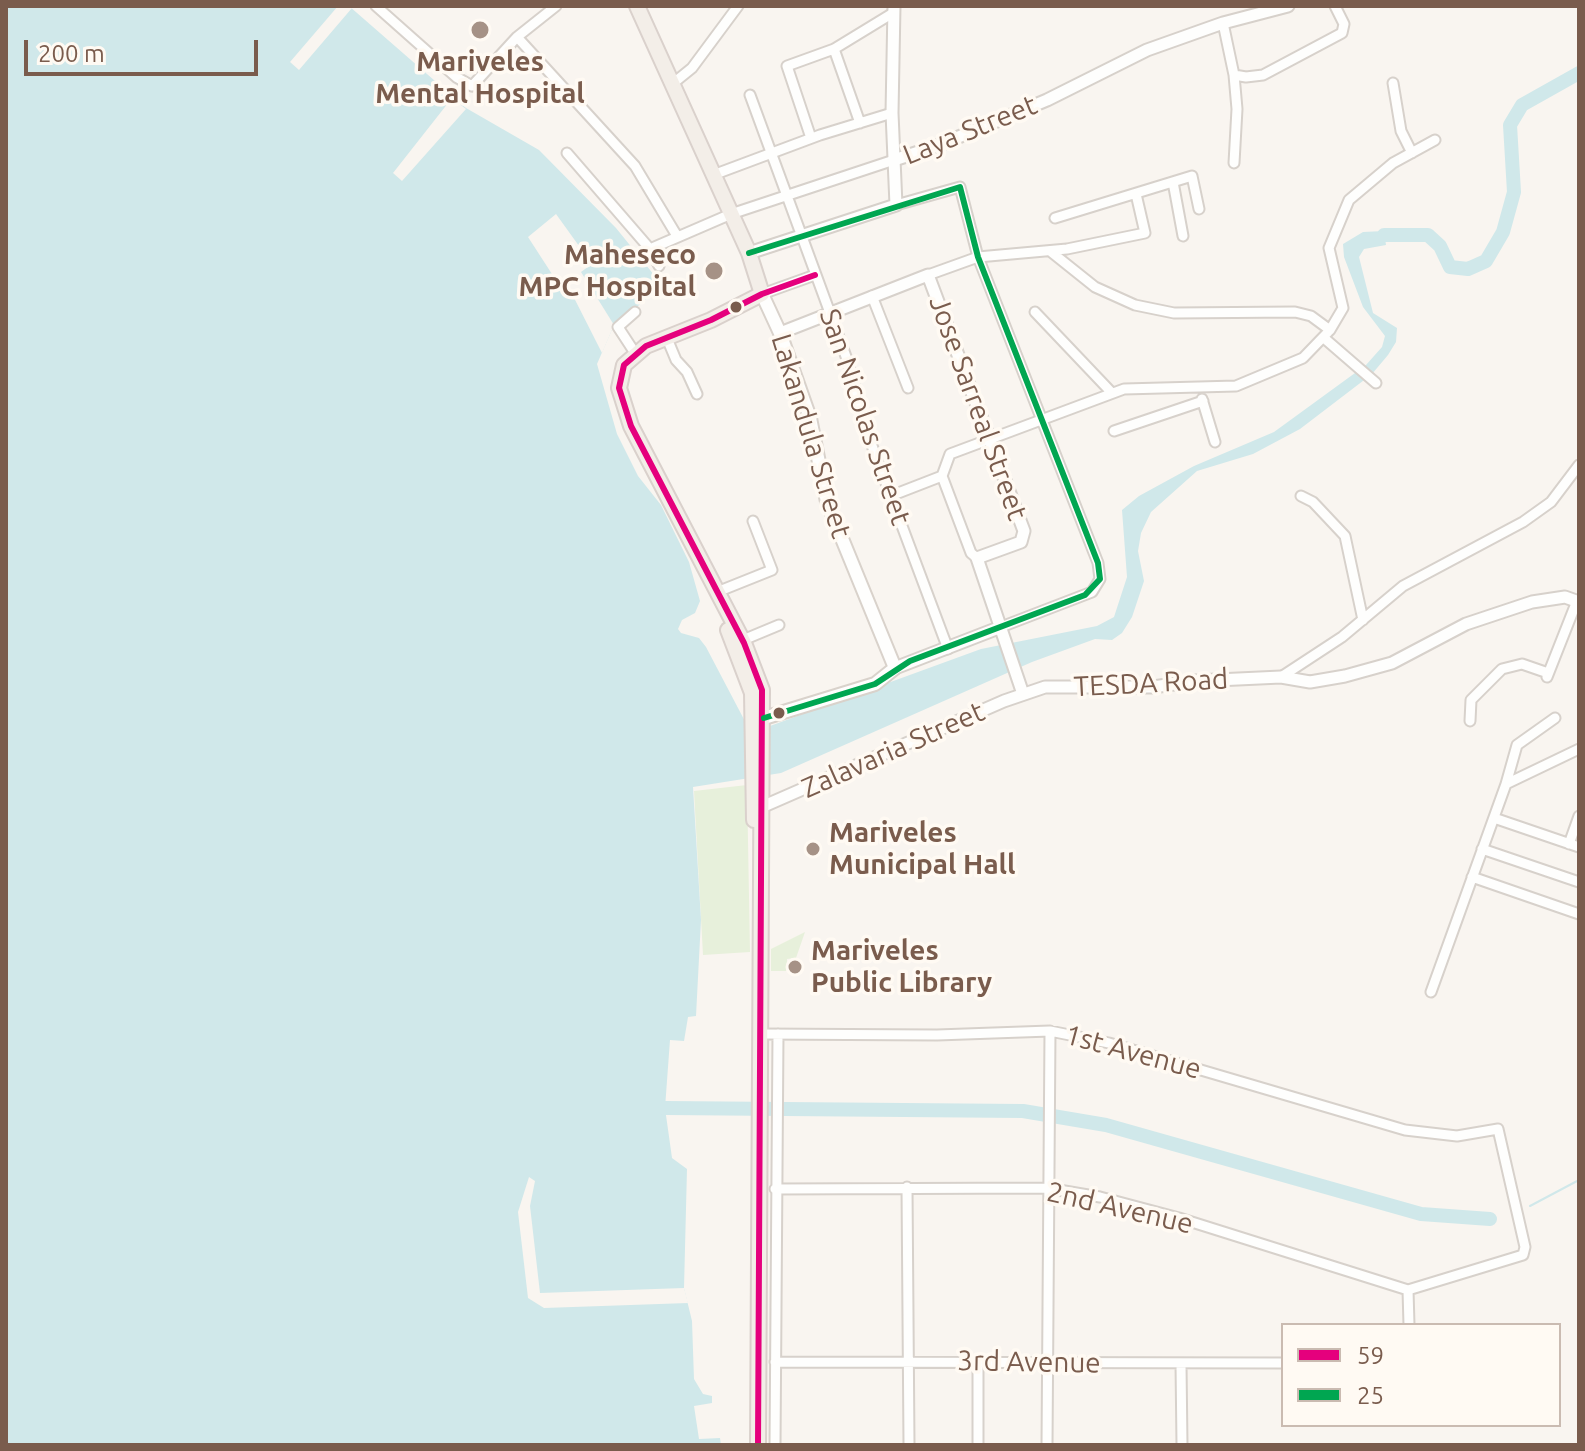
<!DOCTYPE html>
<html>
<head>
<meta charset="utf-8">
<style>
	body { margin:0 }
	#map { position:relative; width:1585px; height:1451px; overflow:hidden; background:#f9f5f0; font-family:Ubuntu,sans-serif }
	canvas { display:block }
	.frame { position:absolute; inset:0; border:8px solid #7a5c4d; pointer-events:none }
	.legend { position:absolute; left:1281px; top:1323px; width:280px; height:104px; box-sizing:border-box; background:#fffaf3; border:2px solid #cabbb1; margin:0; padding:10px 14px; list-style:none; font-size:24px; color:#7a5c4d }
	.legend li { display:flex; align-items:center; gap:16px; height:40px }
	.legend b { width:40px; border:2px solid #cabbb1 }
	.scale { position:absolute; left:24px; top:40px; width:234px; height:36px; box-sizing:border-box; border:4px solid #7a5c4d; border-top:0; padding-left:10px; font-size:24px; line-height:28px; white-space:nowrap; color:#7a5c4d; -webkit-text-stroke:6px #fffaf3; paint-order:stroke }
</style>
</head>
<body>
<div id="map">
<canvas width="1585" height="1451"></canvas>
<div class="frame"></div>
<ul class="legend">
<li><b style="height:10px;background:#e5007d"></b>59</li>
<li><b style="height:10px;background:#00a651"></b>25</li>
</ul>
<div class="scale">200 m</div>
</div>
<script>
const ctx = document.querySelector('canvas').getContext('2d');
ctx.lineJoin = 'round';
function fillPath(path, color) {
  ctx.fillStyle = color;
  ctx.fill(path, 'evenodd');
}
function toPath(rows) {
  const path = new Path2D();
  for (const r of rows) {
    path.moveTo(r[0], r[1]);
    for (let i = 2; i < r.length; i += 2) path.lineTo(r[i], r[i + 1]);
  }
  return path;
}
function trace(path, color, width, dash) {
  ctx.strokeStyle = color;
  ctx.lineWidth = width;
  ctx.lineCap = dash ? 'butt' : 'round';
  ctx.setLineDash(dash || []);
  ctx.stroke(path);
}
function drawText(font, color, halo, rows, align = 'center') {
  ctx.font = font + ' Ubuntu,sans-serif';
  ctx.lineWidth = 7;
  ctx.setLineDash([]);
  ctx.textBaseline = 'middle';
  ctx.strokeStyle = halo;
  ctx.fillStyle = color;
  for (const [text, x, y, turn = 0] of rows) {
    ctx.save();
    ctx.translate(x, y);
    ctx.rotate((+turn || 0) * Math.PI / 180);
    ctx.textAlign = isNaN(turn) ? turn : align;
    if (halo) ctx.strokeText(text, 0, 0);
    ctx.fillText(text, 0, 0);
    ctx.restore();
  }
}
fillPath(toPath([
	[747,785,750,952,703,955,694,791],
	[805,932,796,958,787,959,787,971,771,971,771,949]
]), '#e7f0db');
fillPath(toPath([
	[6,6,349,6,466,108,539,150,616,228,663,286,614,325,597,364,617,434,638,476,661,505,689,562,700,601,695,613,682,620,678,629,681,633,699,638,706,647,748,727,770,726,981,649,1097,626,1114,617,1127,577,1122,510,1139,496,1194,466,1274,432,1366,365,1382,347,1385,336,1363,307,1344,257,1343,244,1363,232,1384,231,1386,245,1364,249,1359,257,1373,313,1397,328,1396,342,1388,355,1372,374,1300,429,1253,454,1197,471,1151,512,1141,533,1138,551,1144,581,1132,617,1122,633,1112,640,1095,639,1032,662,781,773,693,787,701,920,696,1016,688,1017,684,1041,670,1040,665,1108,672,1158,687,1169,684,1288,692,1321,694,1379,703,1394,712,1396,712,1403,694,1406,699,1439,720,1438,721,1445,6,1445]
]), '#d0e8ea');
fillPath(toPath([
	[338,6,352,8,299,70,290,62],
	[452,98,466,109,402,181,393,173],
	[556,214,592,264,581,272,614,325,602,353,567,284,561,288,528,237],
	[529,1177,535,1181,530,1206,540,1293,684,1288,688,1303,544,1308,528,1298,518,1212]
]), '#f9f5f0');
trace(toPath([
	[1530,1206,1579,1180]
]), '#d0e8ea', 2);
trace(toPath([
	[1384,235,1428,235,1440,246,1450,267,1468,269,1486,261,1503,232,1514,192,1510,125,1522,105,1579,73],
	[665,1108,1023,1111,1106,1125,1421,1214,1490,1219]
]), '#d0e8ea', 14);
trace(toPath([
	[509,1445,549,1445]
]), '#437c86', 2, [10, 8]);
const minor = toPath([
	[376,6,456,77,472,86,517,37,556,6],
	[1223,23,1234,75,1246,77,1263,75,1342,33,1344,24,1335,6],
	[517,37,635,166,677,236],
	[834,49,860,123],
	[1393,83,1401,131,1412,153],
	[671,85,692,68,738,6],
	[750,95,848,362,865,427,948,649],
	[811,138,787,66,834,49,893,13],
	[567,153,650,249,659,266],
	[1234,163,1237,109,1234,75],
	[713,175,820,135,892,113],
	[1173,182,1183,236],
	[896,205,960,187,978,257,1098,563,1100,579,1092,592,1001,627],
	[1055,218,1192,176,1199,209],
	[650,249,731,214,894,160],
	[1050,251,1095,287,1135,305,1174,313,1295,312,1311,316,1330,330],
	[928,275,978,257,1067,249,1145,233,1136,194],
	[762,294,815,275],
	[872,296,908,388],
	[635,312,618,327,635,353],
	[1035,312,1112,393],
	[666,336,676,360,687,372,697,394],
	[1324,338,1376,383],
	[1202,399,1215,442],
	[1114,431,1203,401],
	[942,476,971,553,977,558],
	[893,495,942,476,950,454,1124,389,1236,386,1303,358,1330,330,1343,308,1329,248,1349,200,1393,163,1435,140],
	[1301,496,1313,502,1345,536,1363,620],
	[717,592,772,570,753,521],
	[743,640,779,625],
	[1281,677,1342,637,1403,586,1523,522,1551,502,1579,465],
	[1547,677,1577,601],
	[1470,721,1471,700,1502,669,1522,664,1548,673],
	[1506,784,1517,745,1555,718],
	[1494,818,1579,847],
	[1569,844,1579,816],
	[1482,849,1579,882],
	[1472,877,1579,914],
	[1431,992,1506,784,1579,749],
	[760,1034,937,1035,1050,1031,1109,1043,1405,1130,1457,1136,1498,1129,1525,1247,1523,1255,1408,1290,1409,1325],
	[907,1187,909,1445],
	[775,1189,1047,1188,1100,1197,1179,1218,1408,1290],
	[978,1361,978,1445],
	[775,1362,1283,1363],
	[1181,1364,1182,1445],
	[775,1445,778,1034],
	[1047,1445,1050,1031]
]);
const tertiary = toPath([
	[894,160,937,146,1047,100,1147,50,1223,23,1288,6],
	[749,253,896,205,892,113,894,6],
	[780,333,928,275,1024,531,1021,542,977,558,1023,694],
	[895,668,1001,627],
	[764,806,1004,701,1045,687,1153,687,1195,681,1281,677,1310,682,1345,676,1392,663,1466,624,1532,602,1565,597,1579,602]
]);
const secondary = toPath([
	[762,294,780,333,810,418,827,502,895,668,875,684,764,718]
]);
const primary = toPath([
	[637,6,749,253,762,294,711,320,646,346,624,365,619,388,631,426,744,643,762,690,758,1445],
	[728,630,752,693,754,820]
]);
trace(minor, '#d7d1cb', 13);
trace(tertiary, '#d7d1cb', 15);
trace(secondary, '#d9d2cb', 16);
trace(primary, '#dad1cc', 18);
trace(minor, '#fefefd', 9);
trace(tertiary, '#fefefd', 11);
trace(secondary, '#fefefd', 12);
trace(primary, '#f3eee8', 14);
trace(toPath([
	[758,1445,762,690,744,643,631,426,619,388,624,365,646,346,711,320,762,294,815,275]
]), '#e5007d', 6);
trace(toPath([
	[749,253,960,187,978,257,1098,563,1100,579,1085,595,910,661,875,684,764,718]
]), '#00a651', 6);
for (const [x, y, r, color] of [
	[480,30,10,"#a69286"],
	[714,271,10,"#a69286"],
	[736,307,7,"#7a5c4d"],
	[779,713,7,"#7a5c4d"],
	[813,849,8,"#a69286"],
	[795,967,8,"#a69286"]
]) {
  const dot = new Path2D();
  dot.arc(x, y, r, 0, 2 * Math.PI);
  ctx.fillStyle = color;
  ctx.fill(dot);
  trace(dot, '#fffaf3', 3);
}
drawText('bold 28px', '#7a5c4d', '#fffaf3', [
	["Mariveles",480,62,"center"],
	["Mental Hospital",480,94,"center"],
	["Maheseco",696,255,"right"],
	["MPC Hospital",696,287,"right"],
	["Mariveles",829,833],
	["Municipal Hall",829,865],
	["Mariveles",811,951],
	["Public Library",811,983]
], 'left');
drawText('28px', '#7a5c4d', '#fffaf3', [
	["Laya Street",970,130,-22],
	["Jose Sarreal Street",978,408,70],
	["San Nicolas Street",865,417,71],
	["Lakandula Street",811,436,73],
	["TESDA Road",1151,683,-3],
	["Zalavaria Street",893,750,-24],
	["1st Avenue",1133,1052,15],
	["2nd Avenue",1120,1208,13],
	["3rd Avenue",1029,1362,1]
]);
</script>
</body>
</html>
